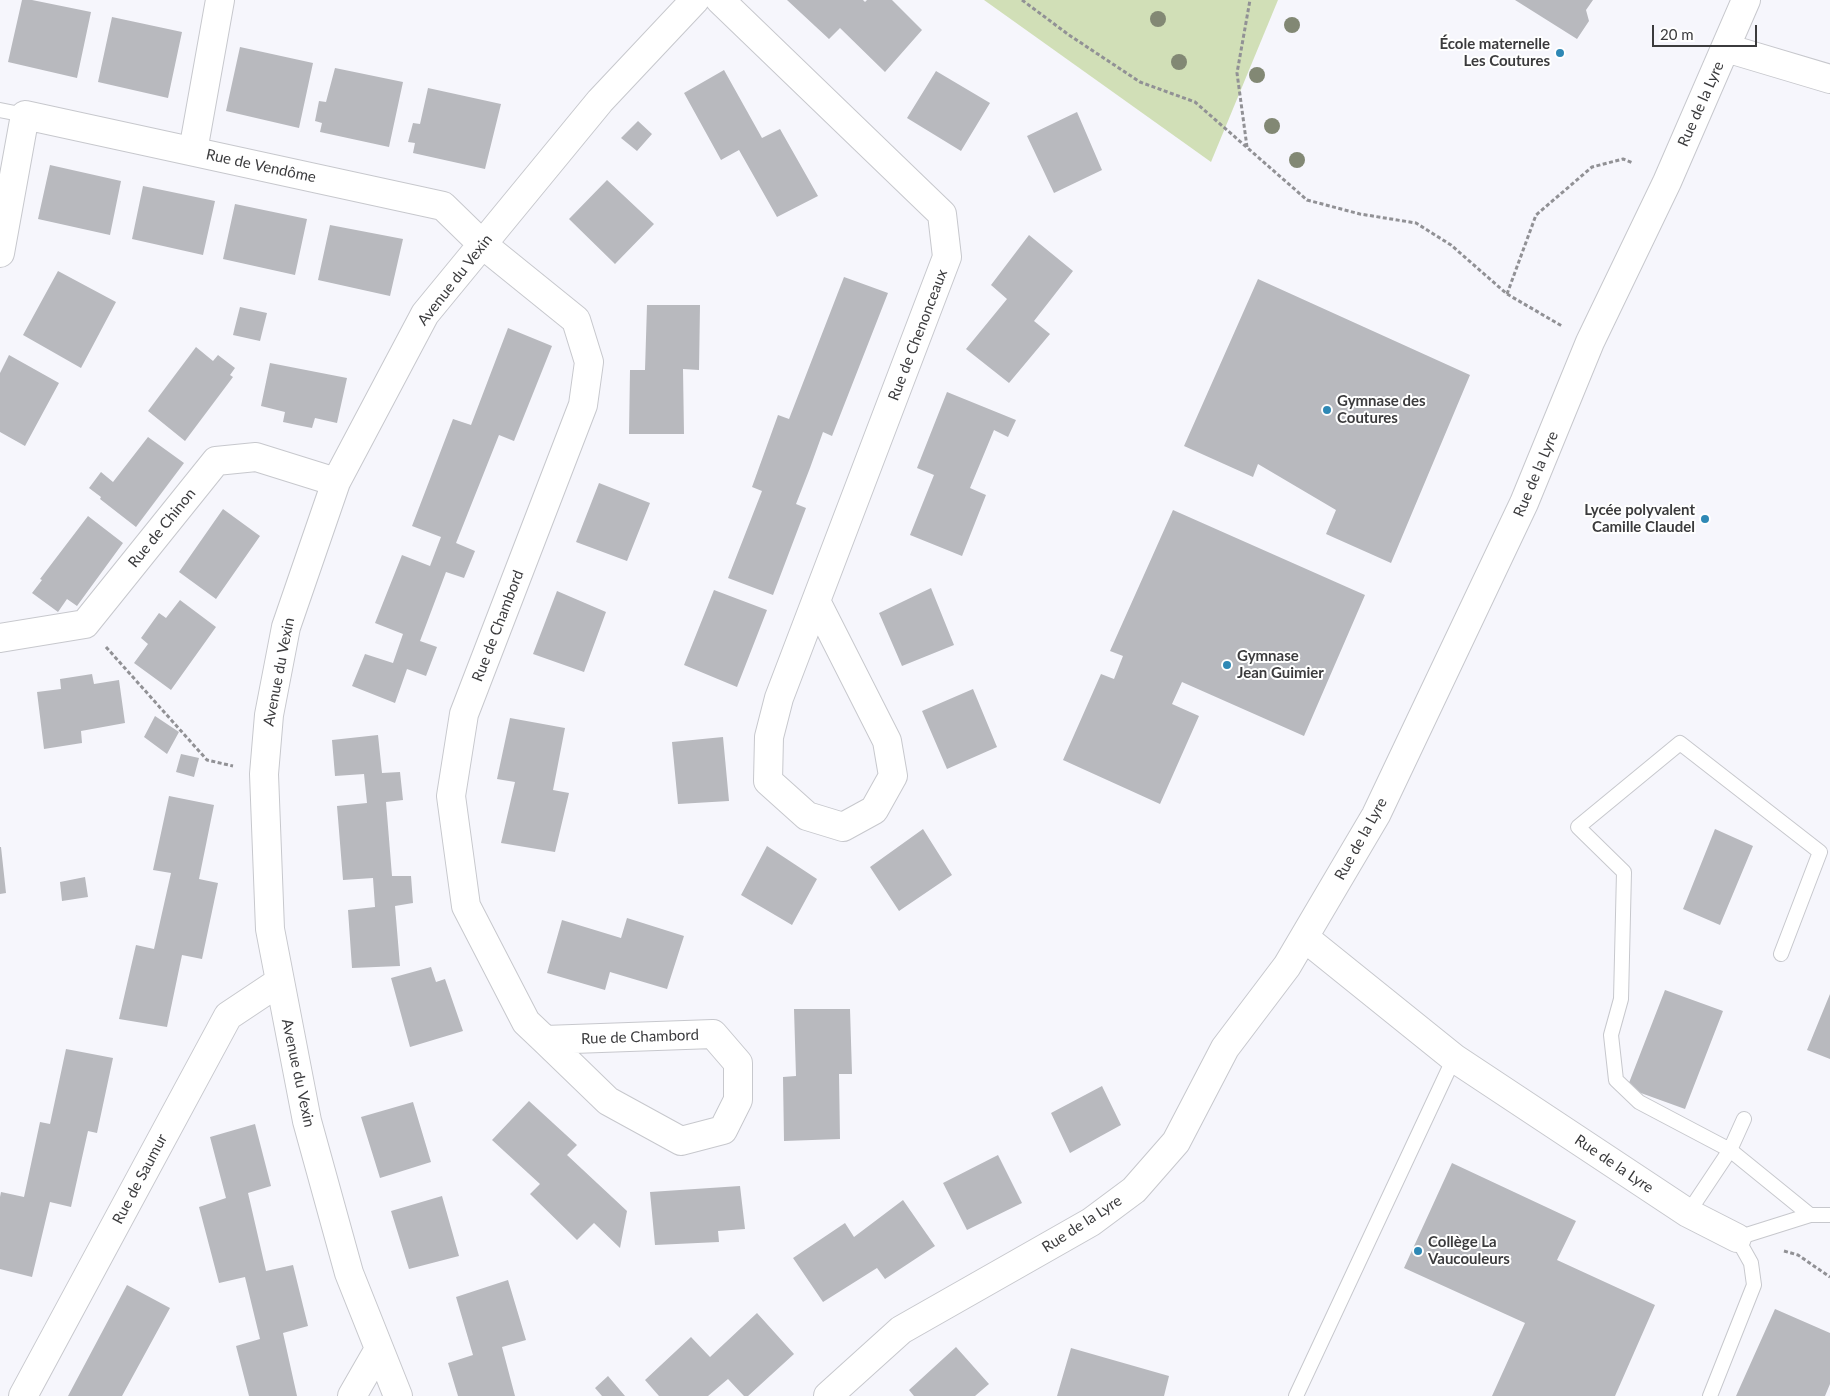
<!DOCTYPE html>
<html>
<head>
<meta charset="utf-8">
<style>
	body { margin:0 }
	#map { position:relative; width:1830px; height:1396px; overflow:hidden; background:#f6f6fc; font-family:Lato,sans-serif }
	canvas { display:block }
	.scale { position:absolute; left:1652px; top:25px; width:105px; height:22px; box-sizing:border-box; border:2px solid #3b3b3d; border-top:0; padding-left:6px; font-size:15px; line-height:18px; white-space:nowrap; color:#3b3b3d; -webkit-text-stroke:4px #fff; paint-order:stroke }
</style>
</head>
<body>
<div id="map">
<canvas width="1830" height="1396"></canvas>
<div class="scale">20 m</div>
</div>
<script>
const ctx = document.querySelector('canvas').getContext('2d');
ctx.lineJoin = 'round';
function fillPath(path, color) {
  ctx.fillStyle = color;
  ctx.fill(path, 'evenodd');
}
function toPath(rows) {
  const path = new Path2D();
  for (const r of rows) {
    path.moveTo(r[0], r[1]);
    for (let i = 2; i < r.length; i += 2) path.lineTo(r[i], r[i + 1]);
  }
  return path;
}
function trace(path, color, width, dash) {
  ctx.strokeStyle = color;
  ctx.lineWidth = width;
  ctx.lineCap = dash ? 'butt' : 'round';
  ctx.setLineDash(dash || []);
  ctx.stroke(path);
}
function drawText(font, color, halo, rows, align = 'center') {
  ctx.font = font + ' Lato,sans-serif';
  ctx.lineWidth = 4;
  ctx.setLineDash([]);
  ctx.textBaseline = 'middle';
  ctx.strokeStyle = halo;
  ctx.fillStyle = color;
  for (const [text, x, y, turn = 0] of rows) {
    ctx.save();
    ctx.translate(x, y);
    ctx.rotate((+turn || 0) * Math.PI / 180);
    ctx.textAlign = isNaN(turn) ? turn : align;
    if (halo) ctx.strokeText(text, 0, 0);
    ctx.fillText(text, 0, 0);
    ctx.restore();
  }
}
fillPath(toPath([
	[984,0,1278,0,1211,162]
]), '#d1dfb7');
fillPath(toPath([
	[22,0,32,0,91,12,77,78,8,62],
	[787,0,863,0,865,2,867,0,892,0,922,30,885,72,840,28,829,39],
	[1515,0,1593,0,1586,10,1589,21,1577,39],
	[112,17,182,32,168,98,98,82],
	[240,47,313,63,299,128,226,111],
	[335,68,403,82,389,147,320,132,322,123,315,121,319,101,326,102],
	[724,70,762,138,780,129,818,196,777,217,739,150,721,160,684,93],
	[936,71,990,103,961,151,907,118],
	[428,88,501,104,485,169,413,153,415,143,408,142,413,123,420,124],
	[1077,112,1102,170,1054,193,1027,136],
	[638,121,652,134,637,151,621,138],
	[50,165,121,181,110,235,38,219],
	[607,180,654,224,615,264,569,219],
	[143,186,215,201,203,255,132,239],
	[235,204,307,219,295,275,223,259],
	[330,225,403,239,390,296,318,280],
	[1029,235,1073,271,1034,321,1050,334,1009,383,966,349,1007,299,991,285],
	[58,271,116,302,81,368,23,335],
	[844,277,888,293,832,436,823,432,810,468,796,504,806,508,773,595,728,578,762,491,752,487,778,415,789,419],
	[1258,279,1470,375,1391,563,1326,534,1336,510,1258,464,1253,477,1184,446],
	[647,305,700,305,699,370,683,369,684,434,629,434,630,370,645,370],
	[240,307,267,313,260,341,233,335],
	[508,328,552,346,514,441,499,435,456,543,475,551,464,578,446,572,420,641,437,647,426,676,407,669,395,703,352,686,365,654,393,663,403,634,375,623,402,555,430,566,441,537,412,526,453,419,471,425],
	[196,347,213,361,218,355,235,368,230,375,233,377,185,441,148,411],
	[9,355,59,383,25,446,0,432,0,373],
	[270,363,347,378,337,423,315,418,312,428,297,425,283,422,285,412,261,406],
	[947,392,1016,420,1008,437,994,430,970,488,986,495,962,556,910,535,934,475,917,468],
	[148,437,184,463,136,527,100,499,101,497,89,488,101,472,113,482],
	[599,483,650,503,627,561,576,542],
	[223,509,260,536,216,599,179,572],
	[1173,510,1365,595,1304,736,1182,682,1172,704,1199,716,1160,804,1063,760,1101,674,1114,679,1123,656,1110,651],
	[88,516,123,543,77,606,67,599,58,612,32,593,42,580,40,579],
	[931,588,954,645,902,666,879,613],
	[714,590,767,610,737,687,684,665],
	[557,591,606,612,584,672,533,654],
	[180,600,216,627,171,690,134,663,148,644,141,638,159,613,166,618],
	[92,674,94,684,119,680,125,723,81,731,82,743,44,749,37,692,61,689,60,679],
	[973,689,997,747,947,769,922,711],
	[155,716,179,732,167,754,144,737],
	[510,718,565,728,553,790,569,793,555,852,501,843,515,782,497,779],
	[378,735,382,773,400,772,403,800,386,802,392,876,411,876,413,903,395,906,400,966,352,968,348,910,375,907,373,878,343,880,337,806,367,803,364,774,335,776,332,740],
	[723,737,729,801,678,804,672,742],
	[181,754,199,758,194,777,176,772],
	[169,796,214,805,199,879,218,883,202,959,182,955,167,1027,119,1019,136,945,154,949,162,913,171,873,153,870],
	[923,829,952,875,899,911,870,867],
	[1715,829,1753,846,1720,925,1683,909],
	[767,846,817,879,792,925,741,895],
	[0,847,1,847,6,893,0,894],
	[85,877,88,897,62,901,60,882],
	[627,918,684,936,667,989,610,972,605,990,547,973,562,920,621,938],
	[431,967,436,982,445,979,463,1031,410,1047,391,978],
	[1665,990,1723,1011,1685,1109,1627,1088],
	[1830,994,1830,1059,1807,1050],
	[794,1009,850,1009,852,1074,839,1074,840,1139,784,1141,783,1077,796,1076],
	[66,1049,113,1058,97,1133,88,1131,71,1207,50,1202,32,1277,0,1269,0,1197,1,1192,24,1197,40,1122,50,1124],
	[1102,1086,1121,1125,1070,1153,1051,1113],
	[529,1101,577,1145,567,1155,627,1211,620,1248,594,1223,577,1240,530,1194,540,1184,492,1140],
	[413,1102,431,1162,380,1178,361,1117],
	[255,1124,271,1186,248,1193,266,1271,293,1265,308,1326,283,1333,297,1396,249,1396,236,1346,260,1339,245,1277,219,1283,199,1207,226,1198,210,1137],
	[998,1155,1022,1203,967,1230,943,1183],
	[1452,1163,1576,1221,1557,1260,1655,1305,1615,1396,1492,1396,1525,1323,1404,1268],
	[740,1186,745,1229,718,1231,719,1242,655,1245,650,1192],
	[442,1196,459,1256,409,1269,391,1211],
	[903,1200,935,1246,885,1279,877,1268,823,1302,793,1258,845,1223,854,1237],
	[508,1280,526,1340,502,1347,515,1396,458,1396,448,1363,473,1355,456,1297],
	[127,1285,170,1308,122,1396,68,1396],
	[1775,1309,1830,1333,1830,1384,1825,1396,1736,1396],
	[757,1313,794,1354,748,1396,744,1396,728,1379,708,1396,659,1396,645,1380,691,1337,710,1357],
	[956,1347,989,1384,975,1396,914,1396,909,1390],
	[1071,1348,1169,1376,1164,1396,1057,1396],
	[608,1376,625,1396,602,1396,595,1388]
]), '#b8b9be');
const lane = toPath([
	[0,110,25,115],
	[1744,1119,1730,1150,1810,1215,1830,1215],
	[1688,1213,1730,1150,1639,1102,1616,1080,1611,1035,1621,999,1624,872,1578,827,1680,743,1820,852,1781,954],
	[1296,1396,1454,1058],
	[1710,1396,1754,1285,1751,1263,1737,1238,1810,1215]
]);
const street = toPath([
	[720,0,942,214,947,257,779,698,769,737,768,781,807,816,843,827,874,810,893,776,887,741,816,601],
	[1726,48,1830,79],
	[193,151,220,0],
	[0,253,25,115,443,206,482,244,576,320,589,362,583,405,464,714,451,796,466,906,526,1022,545,1040,608,1101,681,1141,723,1130,738,1100,738,1063,713,1034,545,1040],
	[0,638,85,624,216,461,256,457,336,482],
	[1305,938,1454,1058,1688,1213,1737,1238],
	[23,1396,228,1016,279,982],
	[352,1396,379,1349],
	[398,1396,349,1273,307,1121,270,929,264,774,269,715,286,627,336,482,425,314,600,101,695,0],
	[828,1396,901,1330,1091,1222,1134,1190,1176,1142,1225,1048,1287,966,1376,815,1524,503,1590,342,1667,182,1746,0]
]);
trace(lane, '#c7c8cd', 16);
trace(street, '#c7c8cd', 30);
trace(toPath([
	[1022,0,1069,35,1140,82,1195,102,1307,200,1360,214,1416,223,1451,245,1507,294,1562,326],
	[1247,147,1237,73,1250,0],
	[1507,294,1536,215,1592,167,1623,159,1633,163],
	[106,647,207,760,233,766],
	[1784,1251,1798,1255,1830,1277]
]), '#919195', 3, [4, 2.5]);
trace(lane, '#fff', 14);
trace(street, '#fff', 28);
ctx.fillStyle = '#828874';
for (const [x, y] of [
	[1158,19],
	[1292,25],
	[1179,62],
	[1257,75],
	[1272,126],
	[1297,160]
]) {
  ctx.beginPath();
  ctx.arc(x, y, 8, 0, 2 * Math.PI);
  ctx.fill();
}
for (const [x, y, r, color] of [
	[1560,53,5,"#2e88b5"],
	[1327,410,5,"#2e88b5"],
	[1705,519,5,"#2e88b5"],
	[1227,665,5,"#2e88b5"],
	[1418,1251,5,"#2e88b5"]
]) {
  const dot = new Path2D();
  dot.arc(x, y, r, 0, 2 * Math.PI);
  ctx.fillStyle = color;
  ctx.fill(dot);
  trace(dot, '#fff', 2);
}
drawText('bold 15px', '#3b3b3d', '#fff', [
	["École maternelle",1550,44,"right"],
	["Les Coutures",1550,61,"right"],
	["Gymnase des",1337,401],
	["Coutures",1337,418],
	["Lycée polyvalent",1695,510,"right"],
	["Camille Claudel",1695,527,"right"],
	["Gymnase",1237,656],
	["Jean Guimier",1237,673],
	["Collège La",1428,1242],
	["Vaucouleurs",1428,1259]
], 'left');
drawText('15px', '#3b3b3d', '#fff', [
	["Rue de la Lyre",1701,104,-66],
	["Rue de Vendôme",261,166,12],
	["Avenue du Vexin",455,280,-52],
	["Rue de Chenonceaux",918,335,-69],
	["Rue de la Lyre",1536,474,-67],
	["Rue de Chinon",162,528,-51],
	["Rue de Chambord",498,626,-69],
	["Avenue du Vexin",279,672,-79],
	["Rue de la Lyre",1361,839,-61],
	["Rue de Chambord",640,1037,-2],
	["Avenue du Vexin",298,1073,78],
	["Rue de la Lyre",1614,1164,34],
	["Rue de Saumur",140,1179,-62],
	["Rue de la Lyre",1082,1224,-33]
]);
</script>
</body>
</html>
